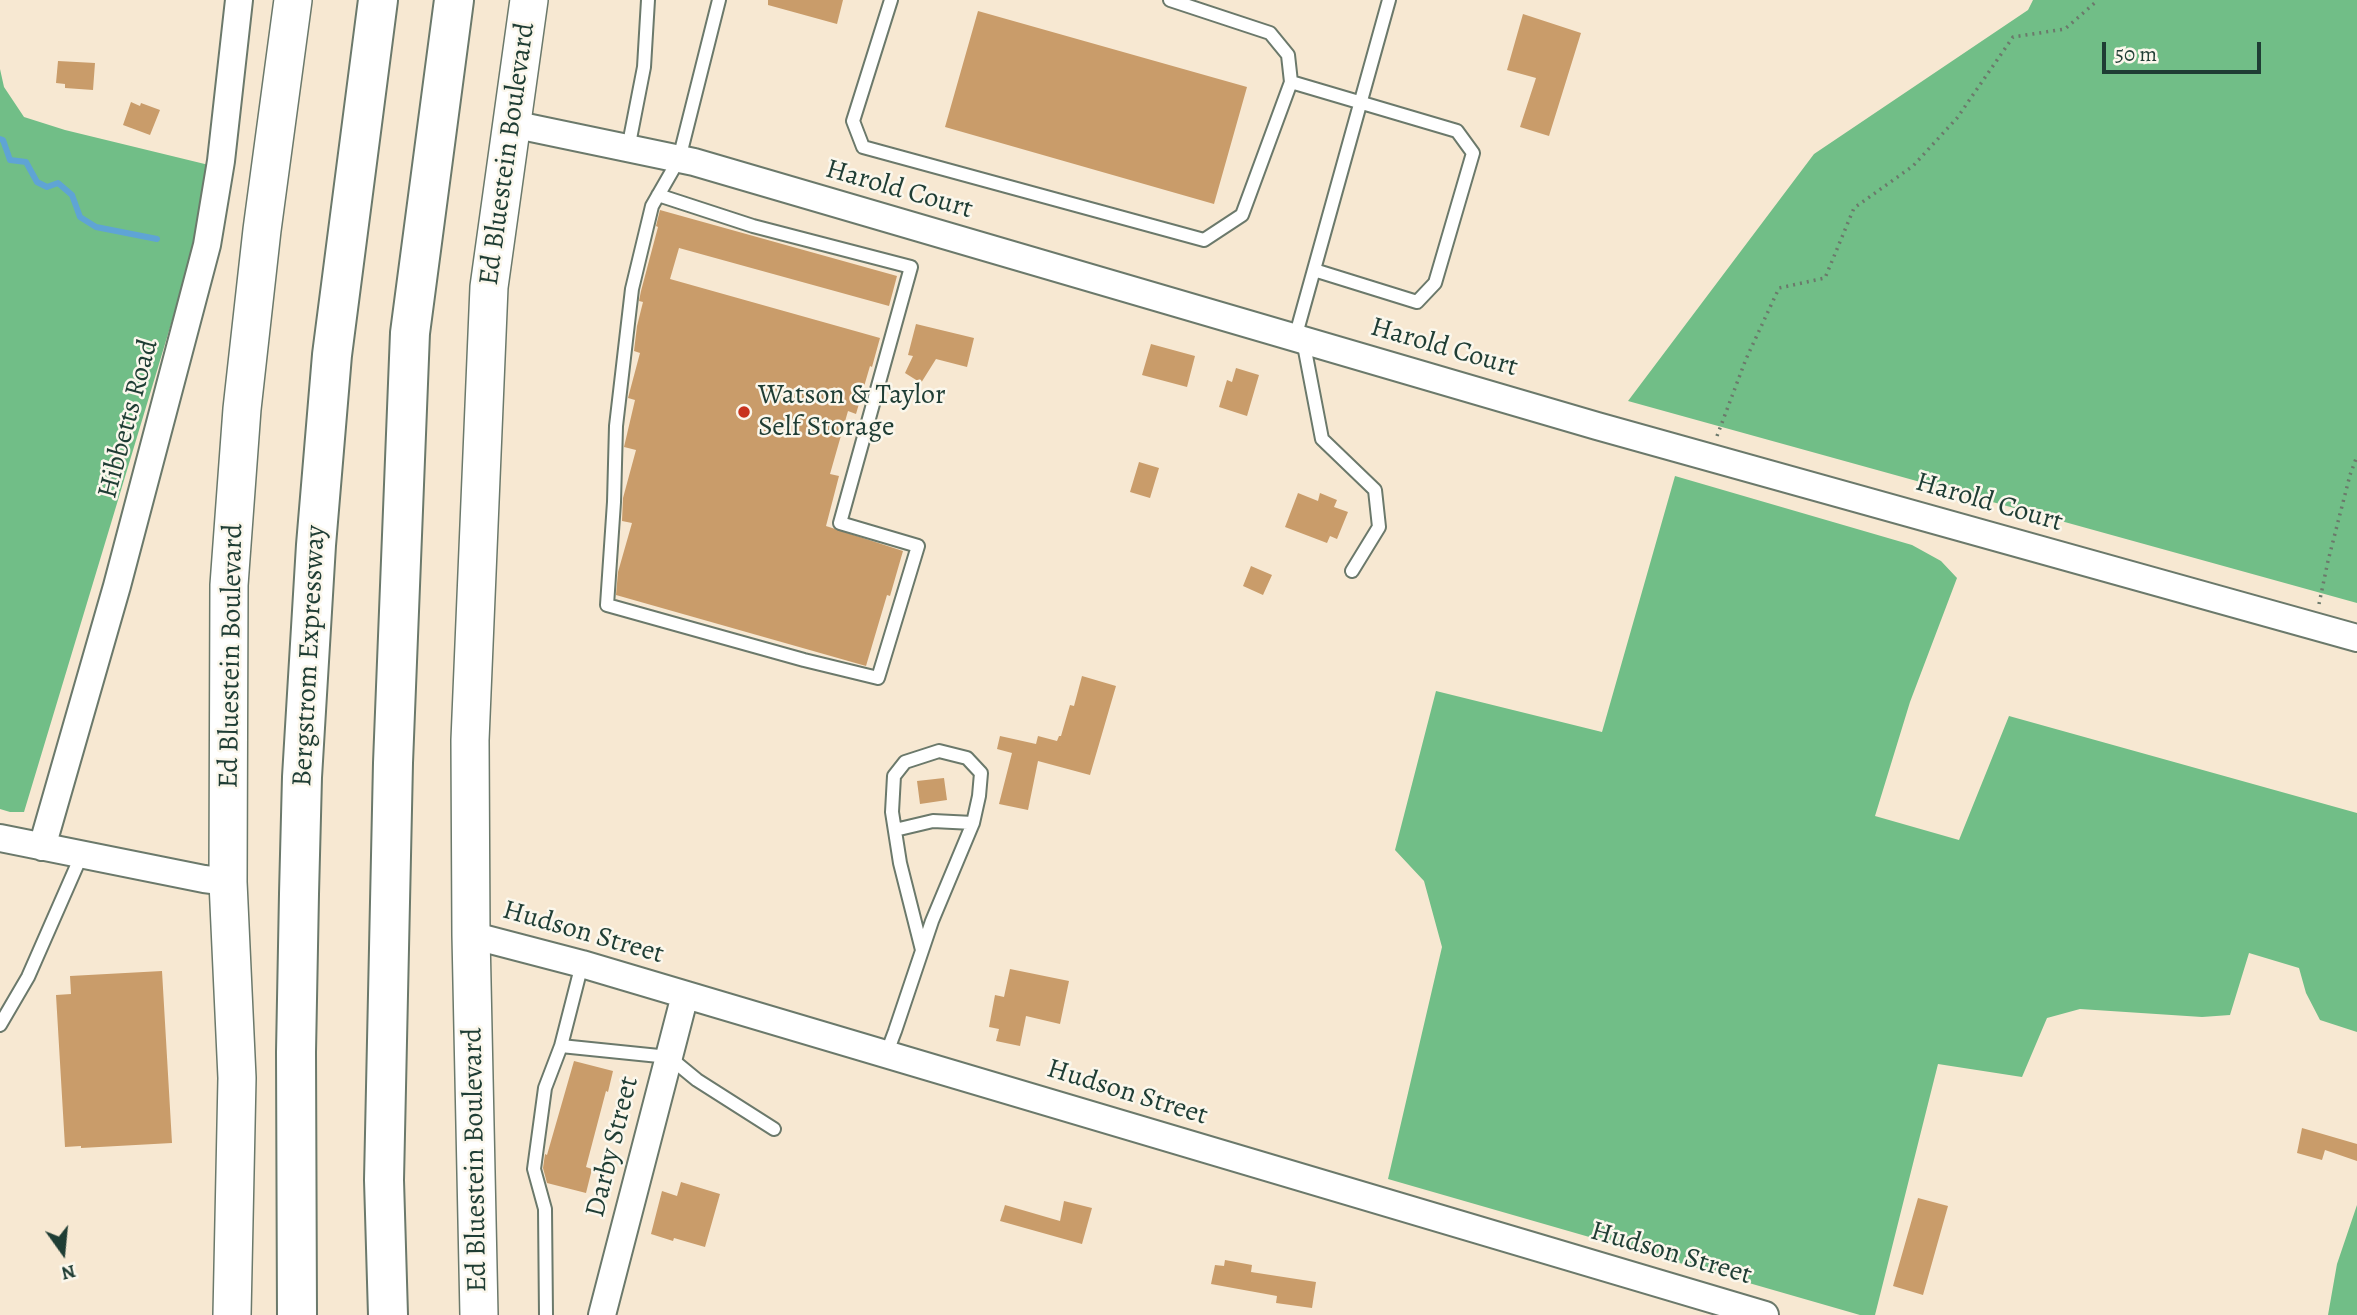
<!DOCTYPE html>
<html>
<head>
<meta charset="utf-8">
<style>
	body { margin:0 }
	#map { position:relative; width:2357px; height:1315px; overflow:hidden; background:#f7e8d2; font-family:Alegreya,serif }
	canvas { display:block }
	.north { position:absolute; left:28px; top:1217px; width:70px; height:70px; -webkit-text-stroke:5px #fbf7ec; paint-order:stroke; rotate:165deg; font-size:19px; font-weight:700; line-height:28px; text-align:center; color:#1f3d34 }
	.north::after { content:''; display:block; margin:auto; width:24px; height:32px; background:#1f3d34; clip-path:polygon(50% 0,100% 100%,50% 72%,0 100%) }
	.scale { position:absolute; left:2102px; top:42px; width:159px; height:32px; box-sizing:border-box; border:4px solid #1f3d34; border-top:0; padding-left:9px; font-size:21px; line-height:24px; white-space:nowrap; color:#1f3d34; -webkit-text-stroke:5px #fbf7ec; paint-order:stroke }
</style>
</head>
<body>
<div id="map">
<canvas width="2357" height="1315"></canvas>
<div class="north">N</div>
<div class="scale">50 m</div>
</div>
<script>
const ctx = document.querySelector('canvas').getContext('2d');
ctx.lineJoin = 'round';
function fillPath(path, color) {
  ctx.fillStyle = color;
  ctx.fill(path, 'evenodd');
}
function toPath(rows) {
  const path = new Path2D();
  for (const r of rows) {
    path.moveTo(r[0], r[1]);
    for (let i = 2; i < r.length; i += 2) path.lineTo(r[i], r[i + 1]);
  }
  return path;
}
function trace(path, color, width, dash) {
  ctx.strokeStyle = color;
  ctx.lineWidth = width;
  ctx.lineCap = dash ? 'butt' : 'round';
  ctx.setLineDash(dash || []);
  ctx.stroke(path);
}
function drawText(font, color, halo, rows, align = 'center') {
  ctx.font = font + ' Alegreya,serif';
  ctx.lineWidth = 5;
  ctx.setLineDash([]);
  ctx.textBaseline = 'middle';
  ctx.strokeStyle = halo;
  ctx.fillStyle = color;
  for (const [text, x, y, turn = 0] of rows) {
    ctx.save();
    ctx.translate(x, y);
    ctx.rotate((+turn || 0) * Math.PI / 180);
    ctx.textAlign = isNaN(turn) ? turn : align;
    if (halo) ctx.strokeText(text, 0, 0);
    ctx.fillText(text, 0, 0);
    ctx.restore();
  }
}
fillPath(toPath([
	[2033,0,2357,0,2357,603,1628,401,1814,154,2028,10],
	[0,69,4,87,24,117,65,130,213,166,187,271,24,812,10,812,0,809],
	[1675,476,1912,545,1941,561,1957,578,1910,702,1875,816,1959,840,2009,716,2357,813,2357,1032,2320,1020,2306,993,2299,968,2249,953,2230,1015,2202,1017,2080,1009,2047,1018,2022,1077,1938,1064,1875,1315,1860,1315,1388,1179,1442,947,1424,881,1395,850,1436,691,1602,732],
	[2357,1205,2357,1315,2328,1315,2337,1264]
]), '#71be87');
trace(toPath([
	[0,139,3,140,10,160,26,162,37,182,47,187,58,183,72,195,80,217,96,227,157,239]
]), '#5fa4d5', 6);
fillPath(toPath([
	[768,0,843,0,837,24,768,5],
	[978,11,1247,87,1214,204,945,127],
	[1523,14,1581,33,1549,136,1520,127,1536,78,1507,70],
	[58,61,95,63,93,90,65,88,65,84,56,83],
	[131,102,140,106,141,103,160,110,150,135,123,125],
	[660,210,897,276,889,306,679,248,670,279,880,338,872,367,870,366,856,414,848,411,830,474,839,476,826,526,903,551,890,596,887,595,866,666,616,595,618,572,632,523,622,521,623,498,636,450,624,447,635,400,628,398,640,353,634,351,637,326,643,302,639,301,641,291,658,227,656,226],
	[916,324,974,338,967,367,936,359,921,383,905,373,913,356,908,355],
	[1151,344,1195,356,1187,387,1142,375],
	[1236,368,1259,375,1247,416,1219,407,1227,380,1232,382],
	[1139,462,1159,468,1150,498,1130,492],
	[1298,493,1318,501,1320,493,1337,500,1334,507,1348,512,1337,539,1330,536,1327,543,1285,527],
	[1251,566,1272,575,1263,595,1243,586],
	[1082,676,1116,686,1090,775,1038,761,1028,810,999,804,1012,753,997,749,1000,736,1036,744,1038,736,1057,741,1059,736,1061,736,1070,705,1074,706],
	[944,778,947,800,920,804,917,781],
	[1010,969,1069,981,1060,1024,1026,1016,1020,1046,996,1041,999,1029,989,1027,995,995,1004,997],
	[162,971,172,1143,81,1148,81,1146,65,1147,56,995,71,994,70,976],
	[574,1061,613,1071,608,1092,606,1091,586,1167,592,1169,586,1193,547,1183,543,1168,545,1154,547,1155],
	[2302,1128,2357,1144,2357,1161,2325,1150,2322,1160,2297,1153],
	[681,1182,720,1194,705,1247,674,1238,673,1241,651,1234,662,1191,677,1196],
	[1918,1198,1948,1206,1923,1295,1893,1286],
	[1064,1201,1092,1208,1082,1244,1000,1221,1005,1205,1060,1221],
	[1225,1260,1252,1265,1251,1272,1316,1282,1312,1308,1276,1303,1277,1296,1211,1284,1215,1265,1224,1266]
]), '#c99c6a');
const lane = toPath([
	[891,0,853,121,863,147,1204,240,1242,215,1291,82,1288,55,1270,33,1170,0],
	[1291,82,1457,131,1473,153,1435,283,1417,302,1314,270],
	[628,149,644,67,648,0],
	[658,195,753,226,911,267,840,523,918,546,878,678,804,660,607,605,614,502,616,426,632,289,652,206,679,159,719,0],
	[1295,338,1389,0],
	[1303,340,1322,439,1375,490,1379,527,1352,571],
	[895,830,933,821,973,823],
	[0,1025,28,977,82,854],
	[561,1046,582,964],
	[886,1055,895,1031,932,921,973,823,979,796,981,773,967,758,939,751,905,762,894,776,892,812,900,863,922,950],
	[546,1315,545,1209,534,1169,545,1088,561,1046,669,1057,697,1080,774,1129]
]);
const street = toPath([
	[512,124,694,162,1597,426,2357,638],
	[0,838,204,879,228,882],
	[42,847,117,586,207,245,221,161,239,0],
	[471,935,582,964,1765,1315],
	[602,1315,685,995]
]);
const secondary = toPath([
	[232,1315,237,1078,228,882,229,585,242,409,262,230,293,0],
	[479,1315,471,935,470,740,489,287,529,0]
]);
const highway = toPath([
	[297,1315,296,1052,299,894,302,777,316,545,332,355,378,0],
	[388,1315,384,1180,393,763,410,333,454,0]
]);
trace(lane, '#6b796b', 16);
trace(street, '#6b796b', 30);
trace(secondary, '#6b796b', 40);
trace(highway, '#6b796b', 42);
trace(toPath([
	[1717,436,1746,359,1779,288,1825,278,1854,208,1913,166,1957,118,2013,37,2065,29,2098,0],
	[2319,604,2328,561,2350,475,2357,456]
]), '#6b796b', 3.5, [2, 5]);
trace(lane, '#fff', 12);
trace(street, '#fff', 26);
trace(secondary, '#fff', 37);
trace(highway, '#fff', 38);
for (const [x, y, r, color] of [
	[744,412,7,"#c8321e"]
]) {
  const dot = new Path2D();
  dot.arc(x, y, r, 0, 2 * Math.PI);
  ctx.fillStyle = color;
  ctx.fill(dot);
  trace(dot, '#fbf7ec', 2.5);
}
drawText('28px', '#1f3d34', '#fbf7ec', [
	["Ed Bluestein Boulevard",508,154,-82],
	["Harold Court",899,190,16],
	["Harold Court",1444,348,16],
	["Hibbetts Road",129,419,-75],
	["Harold Court",1989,503,16],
	["Ed Bluestein Boulevard",232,656,-89],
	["Bergstrom Expressway",310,656,-87],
	["Hudson Street",583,933,16],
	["Hudson Street",1127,1093,17],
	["Darby Street",613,1147,-76],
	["Ed Bluestein Boulevard",476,1160,-91],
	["Hudson Street",1671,1254,16]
]);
drawText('28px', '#1f3d34', '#fbf7ec', [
	["Watson & Taylor",758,396],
	["Self Storage",758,428]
], 'left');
</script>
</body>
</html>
